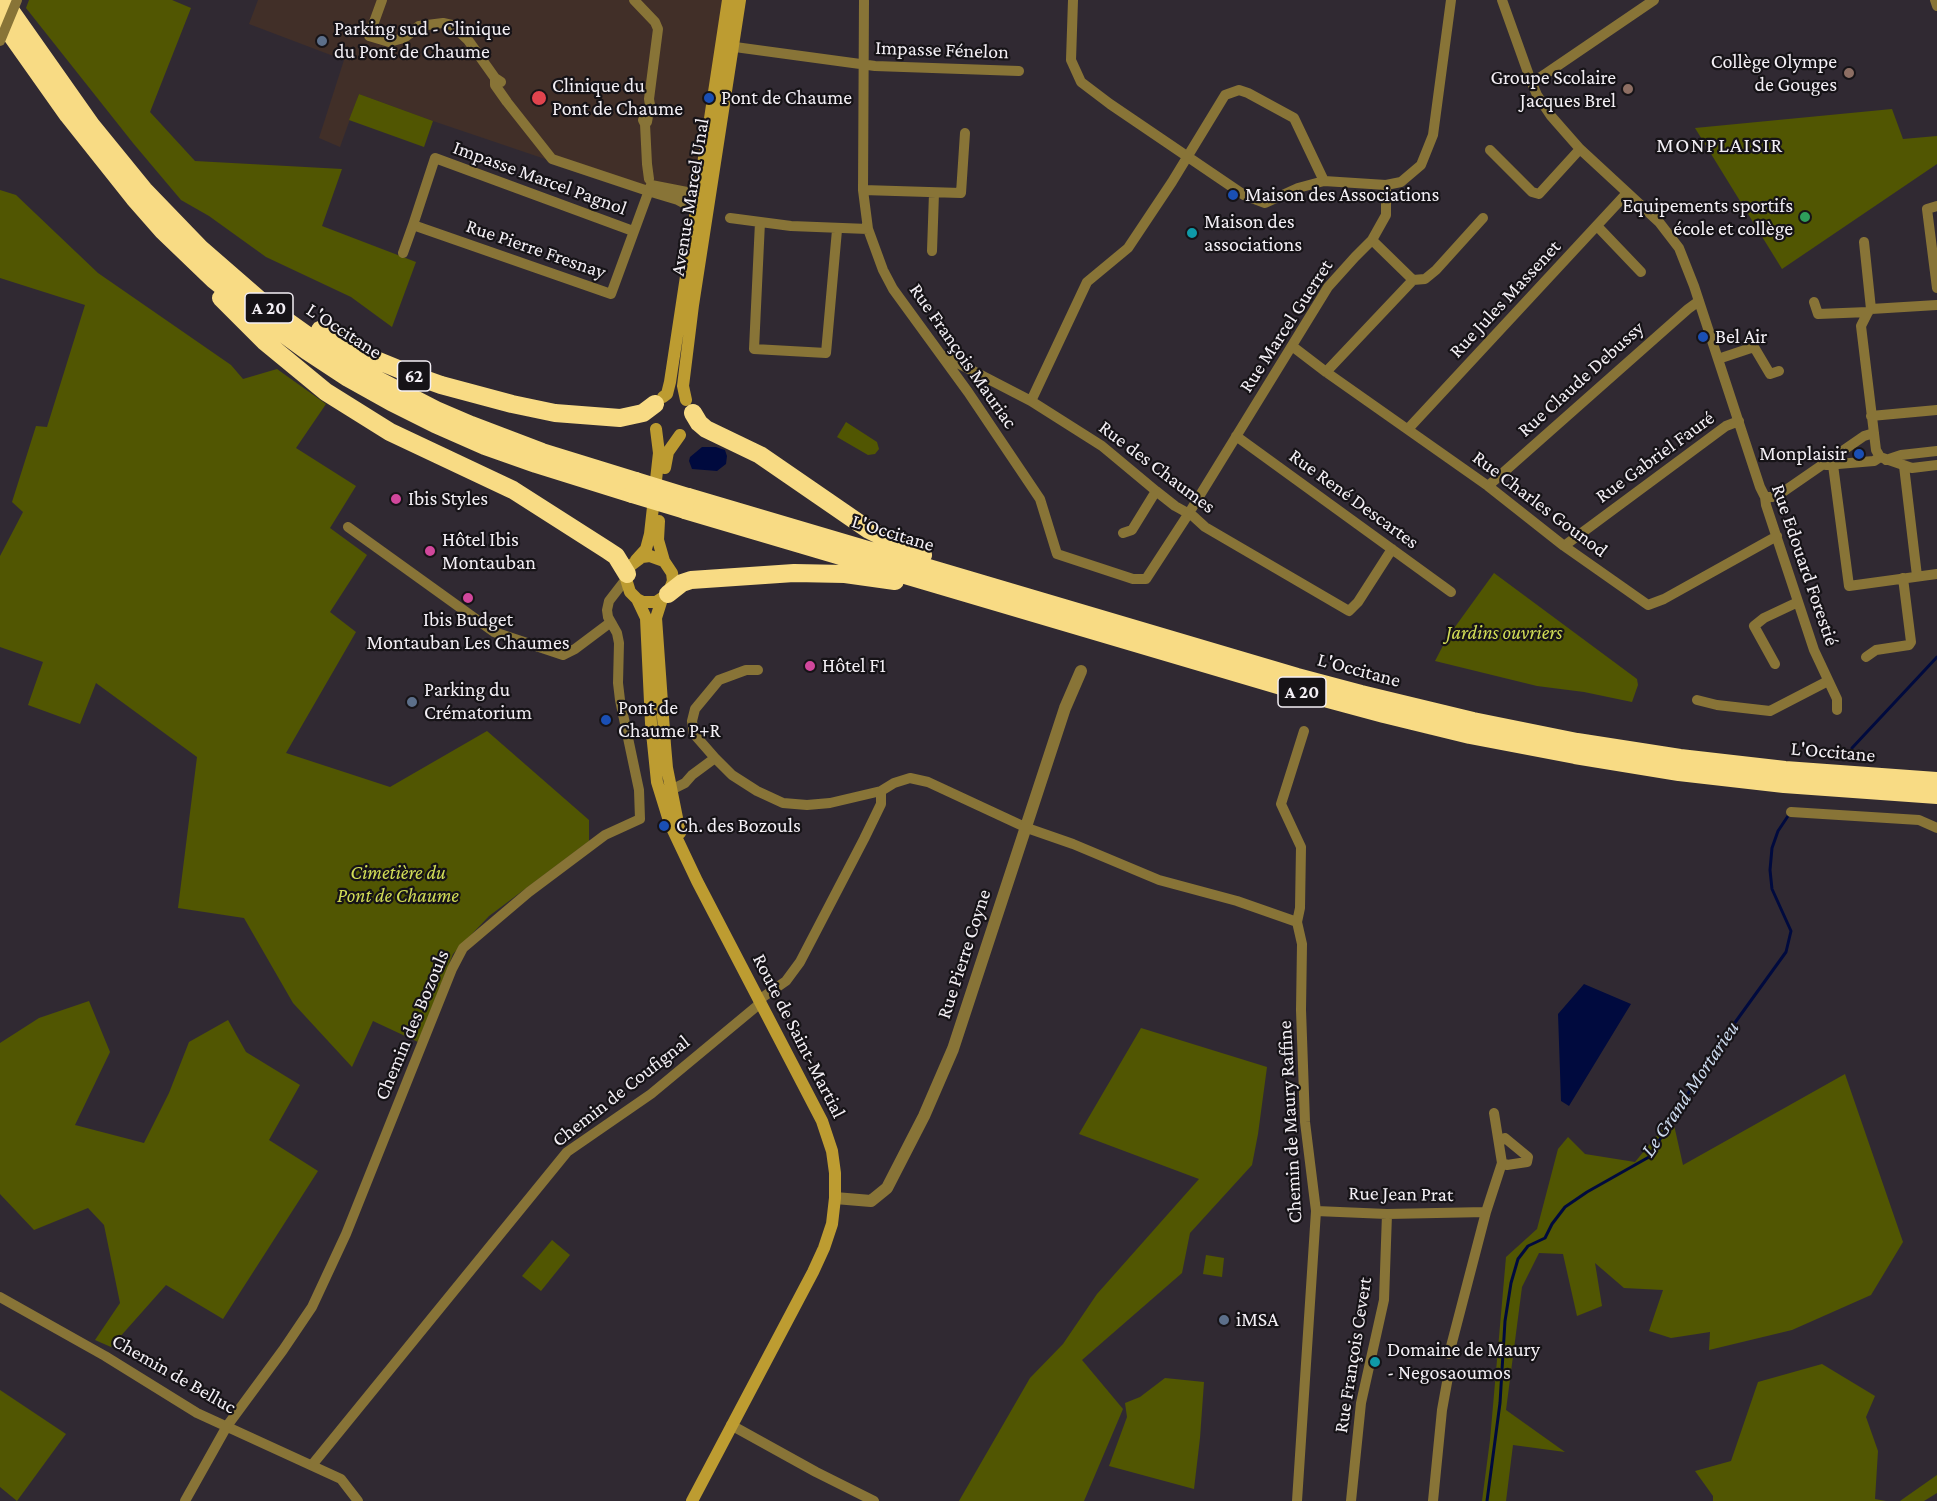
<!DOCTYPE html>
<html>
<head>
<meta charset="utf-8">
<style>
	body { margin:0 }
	canvas { display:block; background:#302932 }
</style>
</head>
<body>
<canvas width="1937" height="1501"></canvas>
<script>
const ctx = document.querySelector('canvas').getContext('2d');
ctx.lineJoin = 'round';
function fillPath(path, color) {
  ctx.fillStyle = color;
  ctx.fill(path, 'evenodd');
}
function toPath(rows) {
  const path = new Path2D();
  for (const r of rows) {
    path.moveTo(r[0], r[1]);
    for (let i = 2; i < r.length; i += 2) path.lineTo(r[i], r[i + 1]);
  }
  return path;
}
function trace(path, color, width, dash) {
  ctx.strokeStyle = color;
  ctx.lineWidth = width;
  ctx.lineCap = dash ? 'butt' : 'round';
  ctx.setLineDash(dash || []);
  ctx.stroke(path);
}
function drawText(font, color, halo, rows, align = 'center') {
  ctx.font = font + ' "Crimson Pro",serif';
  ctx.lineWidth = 4.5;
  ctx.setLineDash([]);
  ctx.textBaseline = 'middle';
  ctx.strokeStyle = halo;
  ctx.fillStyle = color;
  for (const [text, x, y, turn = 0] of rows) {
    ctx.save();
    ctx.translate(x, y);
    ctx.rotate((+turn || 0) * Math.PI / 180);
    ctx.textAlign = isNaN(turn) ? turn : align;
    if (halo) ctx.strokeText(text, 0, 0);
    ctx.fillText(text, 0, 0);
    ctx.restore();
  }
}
fillPath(toPath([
	[258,0,723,0,696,183,689,187,643,195,622,185,433,121,359,94,340,147,319,138,344,60,249,24]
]), '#412f28');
fillPath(toPath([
	[29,0,172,0,191,8,150,112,195,161,342,169,322,226,416,262,392,327,351,297,266,257,209,216,181,200,133,143,26,8],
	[359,94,433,121,424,147,349,120],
	[1892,109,1903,139,1937,136,1937,164,1782,269,1695,128],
	[0,190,16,195,98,273,231,365,243,379,277,369,326,404,296,448,356,486,330,528,367,555,330,612,356,632,286,753,390,787,487,731,589,820,589,841,489,916,453,954,418,1042,373,1021,352,1067,293,1003,244,918,178,908,197,757,96,683,80,724,28,705,43,662,0,647,0,556,23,512,12,502,36,426,47,427,85,305,0,278],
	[846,422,877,442,879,449,875,454,868,455,837,437],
	[1494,573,1637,679,1638,685,1632,702,1584,692,1537,686,1435,661,1447,638],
	[89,1001,110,1052,75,1125,144,1143,169,1093,189,1042,228,1020,246,1052,300,1085,269,1140,318,1171,223,1319,166,1285,111,1347,95,1340,120,1303,104,1225,88,1208,34,1230,0,1194,0,1043,39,1018],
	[1141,1028,1267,1067,1258,1134,1252,1165,1190,1233,1182,1273,1082,1360,1123,1409,1084,1501,959,1501,1030,1378,1063,1344,1097,1294,1199,1179,1079,1134],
	[1845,1074,1903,1242,1871,1295,1792,1330,1709,1350,1710,1332,1671,1338,1649,1331,1663,1290,1624,1288,1595,1263,1602,1306,1577,1316,1563,1254,1539,1253,1522,1287,1506,1410,1565,1452,1513,1445,1506,1501,1482,1501,1490,1440,1506,1257,1537,1229,1558,1149,1568,1137,1585,1154,1635,1162,1664,1127,1674,1125,1683,1165],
	[552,1240,570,1255,541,1291,522,1276],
	[1206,1255,1224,1258,1222,1277,1203,1274],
	[1822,1364,1875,1396,1866,1417,1878,1451,1875,1499,1886,1501,1713,1501,1713,1496,1695,1471,1731,1461,1758,1382],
	[1165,1378,1204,1382,1200,1438,1194,1489,1109,1466,1127,1417,1125,1403,1140,1397],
	[0,1390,66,1434,17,1501,0,1487],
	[1937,1475,1937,1493,1924,1501,1900,1501]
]), '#515602');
fillPath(toPath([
	[702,447,716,447,725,450,727,456,726,464,717,471,692,469,689,461,690,457],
	[1584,984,1631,1004,1569,1106,1561,1101,1558,1014]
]), '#000a3e');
trace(toPath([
	[1852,748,1937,657],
	[1487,1501,1500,1403,1505,1321,1511,1283,1518,1259,1528,1246,1545,1238,1552,1224,1565,1207,1587,1192,1649,1157,1713,1053,1786,952,1791,931,1772,889,1770,870,1772,848,1778,831,1788,816]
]), '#000a3e', 3);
trace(toPath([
	[382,0,369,36,389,42,404,38,419,26,443,23,452,25,468,40,495,78,501,82],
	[634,0,655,22,658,29,649,99,650,105,647,122,645,124],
	[864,0,863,190,868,229,883,270,893,289,968,392,1040,499,1057,554,1133,579,1146,579,1189,513,1328,287,1355,257,1372,240,1386,215,1386,185],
	[1073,0,1071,60,1081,82,1110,104,1244,195,1265,203,1298,188,1324,181,1386,185,1401,182,1421,165,1433,135,1451,0],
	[1502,0,1531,81,1537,95,1551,116,1580,149,1659,222,1679,248,1694,286,1760,487,1765,497,1766,505,1814,650,1837,699,1837,710],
	[1935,0,1937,6],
	[727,44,735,47,875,66,1019,71],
	[495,78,495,85,507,102,552,159,648,191,678,200,691,207,695,215],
	[1531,81,1541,77,1654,0],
	[643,120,645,124,647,164,649,179],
	[1490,150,1532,192,1539,194,1580,149],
	[651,185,692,193,699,190],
	[863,190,961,193,965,133],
	[1937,206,1927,209,1937,288],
	[730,218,791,226,868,229],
	[760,222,754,349,826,353,837,230],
	[1598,227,1641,272],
	[633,231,435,158,413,225,611,294,651,185],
	[1372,240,1413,280,1425,279,1436,270,1483,218],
	[1864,242,1871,309],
	[932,251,934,193],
	[403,253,413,225],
	[1814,302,1818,314,1868,312,1871,309,1937,305],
	[1868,312,1861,326,1876,450,1880,457],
	[1292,346,1326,372,1488,486,1564,546,1648,605,1664,599,1777,536],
	[944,356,1031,401,1102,446,1156,491,1175,506,1193,516,1205,527,1349,611,1358,602,1392,549],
	[1718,359,1754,347,1770,374,1779,371],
	[1326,372,1413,280],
	[1031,401,1087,282,1128,248,1172,182,1225,95,1239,90,1248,93,1294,118,1324,181],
	[1871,416,1937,410],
	[1408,429,1627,193],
	[1236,436,1451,592],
	[1886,460,1901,455,1937,451],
	[1826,465,1874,461,1880,457,1912,468,1937,465],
	[1833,465,1849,586,1937,574],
	[1904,466,1917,576],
	[1488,486,1688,309,1699,301],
	[1765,497,1772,497,1780,494,1864,436,1874,433],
	[348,527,494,632,563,655,575,649,607,625,612,624],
	[1123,533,1132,530,1156,491],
	[1564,546,1726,426,1739,421],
	[1866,657,1876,650,1909,645,1911,642,1903,578],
	[1775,664,1754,626,1764,618,1798,602],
	[758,670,746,670,719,680,695,709,692,721,694,734,715,758,732,775,757,791,783,803,807,805,830,803,881,791,894,783,910,778,928,782,1027,828,1073,844,1159,880,1237,901,1297,922],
	[1697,700,1717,705,1770,711,1828,681],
	[671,790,685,783,692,775,715,758],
	[1791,812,1919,820,1937,828],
	[1499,1142,1505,1138,1528,1157,1527,1162,1507,1165,1502,1163],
	[1316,1211,1387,1214,1486,1212],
	[0,1297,105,1356,197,1413,341,1479,358,1501],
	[1449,1354,1486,1212,1502,1163,1494,1113],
	[731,1425,816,1472,874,1501],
	[312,1465,567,1152,651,1094,757,1006,763,997,786,981,800,962,864,839,881,804,881,791],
	[185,1501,227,1426,283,1350,312,1307,346,1234,452,969,463,948,529,892,605,835,640,819,639,790,620,700,618,683,619,643,617,633,608,617,607,610,609,601,626,579],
	[1297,1501,1316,1211,1305,1122,1301,1010,1302,944,1297,922,1300,908,1301,847,1281,804,1304,731],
	[1351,1501,1361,1403,1384,1300,1387,1214],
	[1433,1501,1442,1410,1448,1377]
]), '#887437', 10);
trace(toPath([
	[835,1198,871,1201,887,1188,924,1116,953,1049,1065,708,1081,671]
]), '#887437', 12);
trace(toPath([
	[663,397,667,394,670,382,728,0],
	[686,400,683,386,693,305,740,0],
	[665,468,668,452,680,435],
	[659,521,658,540,664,561],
	[636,560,646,549,650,534,659,453,656,429],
	[637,599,643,602,656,602,668,594,673,581,672,573,664,561,650,556,642,557,630,566,626,579,630,592,637,599,646,618,651,723,657,782,670,824,697,881,822,1121,832,1151,835,1173,835,1198,832,1224,824,1248,813,1272,692,1501],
	[662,599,656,618,665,745,667,768,680,833]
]), '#bd9c31', 12);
trace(toPath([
	[3,0,91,125,144,190,200,248,269,308,325,348,374,378,436,410,471,425,542,452,636,481],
	[0,19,68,115,134,198,163,231,214,280,259,316,307,351,348,378,391,402,435,424,485,446,536,464,632,494],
	[221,298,264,341,326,392,390,432,513,490,607,550,616,556,627,574],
	[320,330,369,357,413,375,441,385,512,404,555,413,620,418,643,413,655,404],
	[693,413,699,423,706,429,760,455,869,530,905,548,923,555],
	[688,497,1297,677,1361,694,1473,721,1577,742,1680,758,1785,770,1937,781],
	[685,510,1295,690,1384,714,1470,735,1575,755,1679,772,1784,784,1937,795],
	[668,594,682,583,691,580,794,573,845,574,895,581]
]), '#f8db84', 18);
trace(toPath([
	[0,41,17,0]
]), '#887437', 10);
trace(toPath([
	[636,481,688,497],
	[632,494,685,510]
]), '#f8db84', 18);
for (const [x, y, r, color] of [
	[322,41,6,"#5c6f8a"],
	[1849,73,6,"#8d6e63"],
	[1628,89,6,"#8d6e63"],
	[539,98,8,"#e0444e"],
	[709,98,6,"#1a4fb4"],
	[1233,195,6,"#1a4fb4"],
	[1805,217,6,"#2e9e5b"],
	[1192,233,6,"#0f9aa8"],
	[1703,337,6,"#1a4fb4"],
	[1859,454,6,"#1a4fb4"],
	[396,499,6,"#d1479c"],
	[430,551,6,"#d1479c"],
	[468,598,6,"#d1479c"],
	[810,666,6,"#d1479c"],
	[412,702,6,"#5c6f8a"],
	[606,720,6,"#1a4fb4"],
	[664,826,6,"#1a4fb4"],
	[1224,1320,6,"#5c6f8a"],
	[1375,1362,6,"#0f9aa8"]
]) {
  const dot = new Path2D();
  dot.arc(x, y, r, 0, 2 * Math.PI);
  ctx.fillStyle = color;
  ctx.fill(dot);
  trace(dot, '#161317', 2);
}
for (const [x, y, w] of [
	[269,308,48],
	[414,376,33],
	[1302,692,48]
]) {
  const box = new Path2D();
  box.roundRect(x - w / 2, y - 15, w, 30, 4.5);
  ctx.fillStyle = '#161317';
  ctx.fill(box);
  trace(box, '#f3eff5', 1.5);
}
drawText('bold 18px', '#f3eff5', null, [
	["A 20",269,308],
	["62",414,376],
	["A 20",1302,692]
]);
drawText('20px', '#f3eff5', '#161317', [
	["Parking sud - Clinique",334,29],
	["du Pont de Chaume",334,52],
	["Collège Olympe",1837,62,"right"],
	["de Gouges",1837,85,"right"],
	["Groupe Scolaire",1616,78,"right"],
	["Jacques Brel",1616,101,"right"],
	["Clinique du",552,86],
	["Pont de Chaume",552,109],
	["Pont de Chaume",721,98],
	["Maison des Associations",1245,195],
	["Equipements sportifs",1793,206,"right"],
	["école et collège",1793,229,"right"],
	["Maison des",1204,222],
	["associations",1204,245],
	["Bel Air",1715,337],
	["Monplaisir",1847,454,"right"],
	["Ibis Styles",408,499],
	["Hôtel Ibis",442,540],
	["Montauban",442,563],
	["Ibis Budget",468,620,"center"],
	["Montauban Les Chaumes",468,643,"center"],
	["Hôtel F1",822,666],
	["Parking du",424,690],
	["Crématorium",424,713],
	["Pont de",618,708],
	["Chaume P+R",618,731],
	["Ch. des Bozouls",676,826],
	["iMSA",1236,1320],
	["Domaine de Maury",1387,1350],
	["- Negosaoumos",1387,1373]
], 'left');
drawText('20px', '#f3eff5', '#161317', [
	["Impasse Fénelon",942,50,2],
	["Impasse Marcel Pagnol",540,178,20],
	["Avenue Marcel Unal",690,197,-81],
	["Rue Pierre Fresnay",536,249,19],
	["Rue Jules Massenet",1505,299,-47],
	["Rue Marcel Guerret",1286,326,-57],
	["L'Occitane",344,331,33],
	["Rue François Mauriac",963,356,55],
	["Rue Claude Debussy",1581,379,-42],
	["Rue Gabriel Fauré",1655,457,-36],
	["Rue des Chaumes",1157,467,37],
	["Rue René Descartes",1354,499,36],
	["Rue Charles Gounod",1540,504,37],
	["L'Occitane",893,533,17],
	["Rue Edouard Forestié",1805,565,71],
	["L'Occitane",1359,670,15],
	["L'Occitane",1833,752,5],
	["Rue Pierre Coyne",964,954,-72],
	["Chemin des Bozouls",412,1025,-67],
	["Route de Saint-Martial",799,1036,63],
	["Chemin de Coufignal",621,1091,-38],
	["Chemin de Maury Raffine",1290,1122,-93],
	["Rue Jean Prat",1401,1194,1],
	["Rue François Cevert",1353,1355,-81],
	["Chemin de Belluc",174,1374,30]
]);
drawText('italic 20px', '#d2dd57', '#161317', [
	["Jardins ouvriers",1504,633],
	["Cimetière du",398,873],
	["Pont de Chaume",398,896]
]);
ctx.letterSpacing = '1.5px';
drawText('21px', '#f3eff5', '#161317', [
	["MONPLAISIR",1720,146]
]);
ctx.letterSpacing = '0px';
drawText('italic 21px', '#cddaee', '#161317', [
	["Le Grand Mortarieu",1690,1089,-56]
]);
</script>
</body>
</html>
